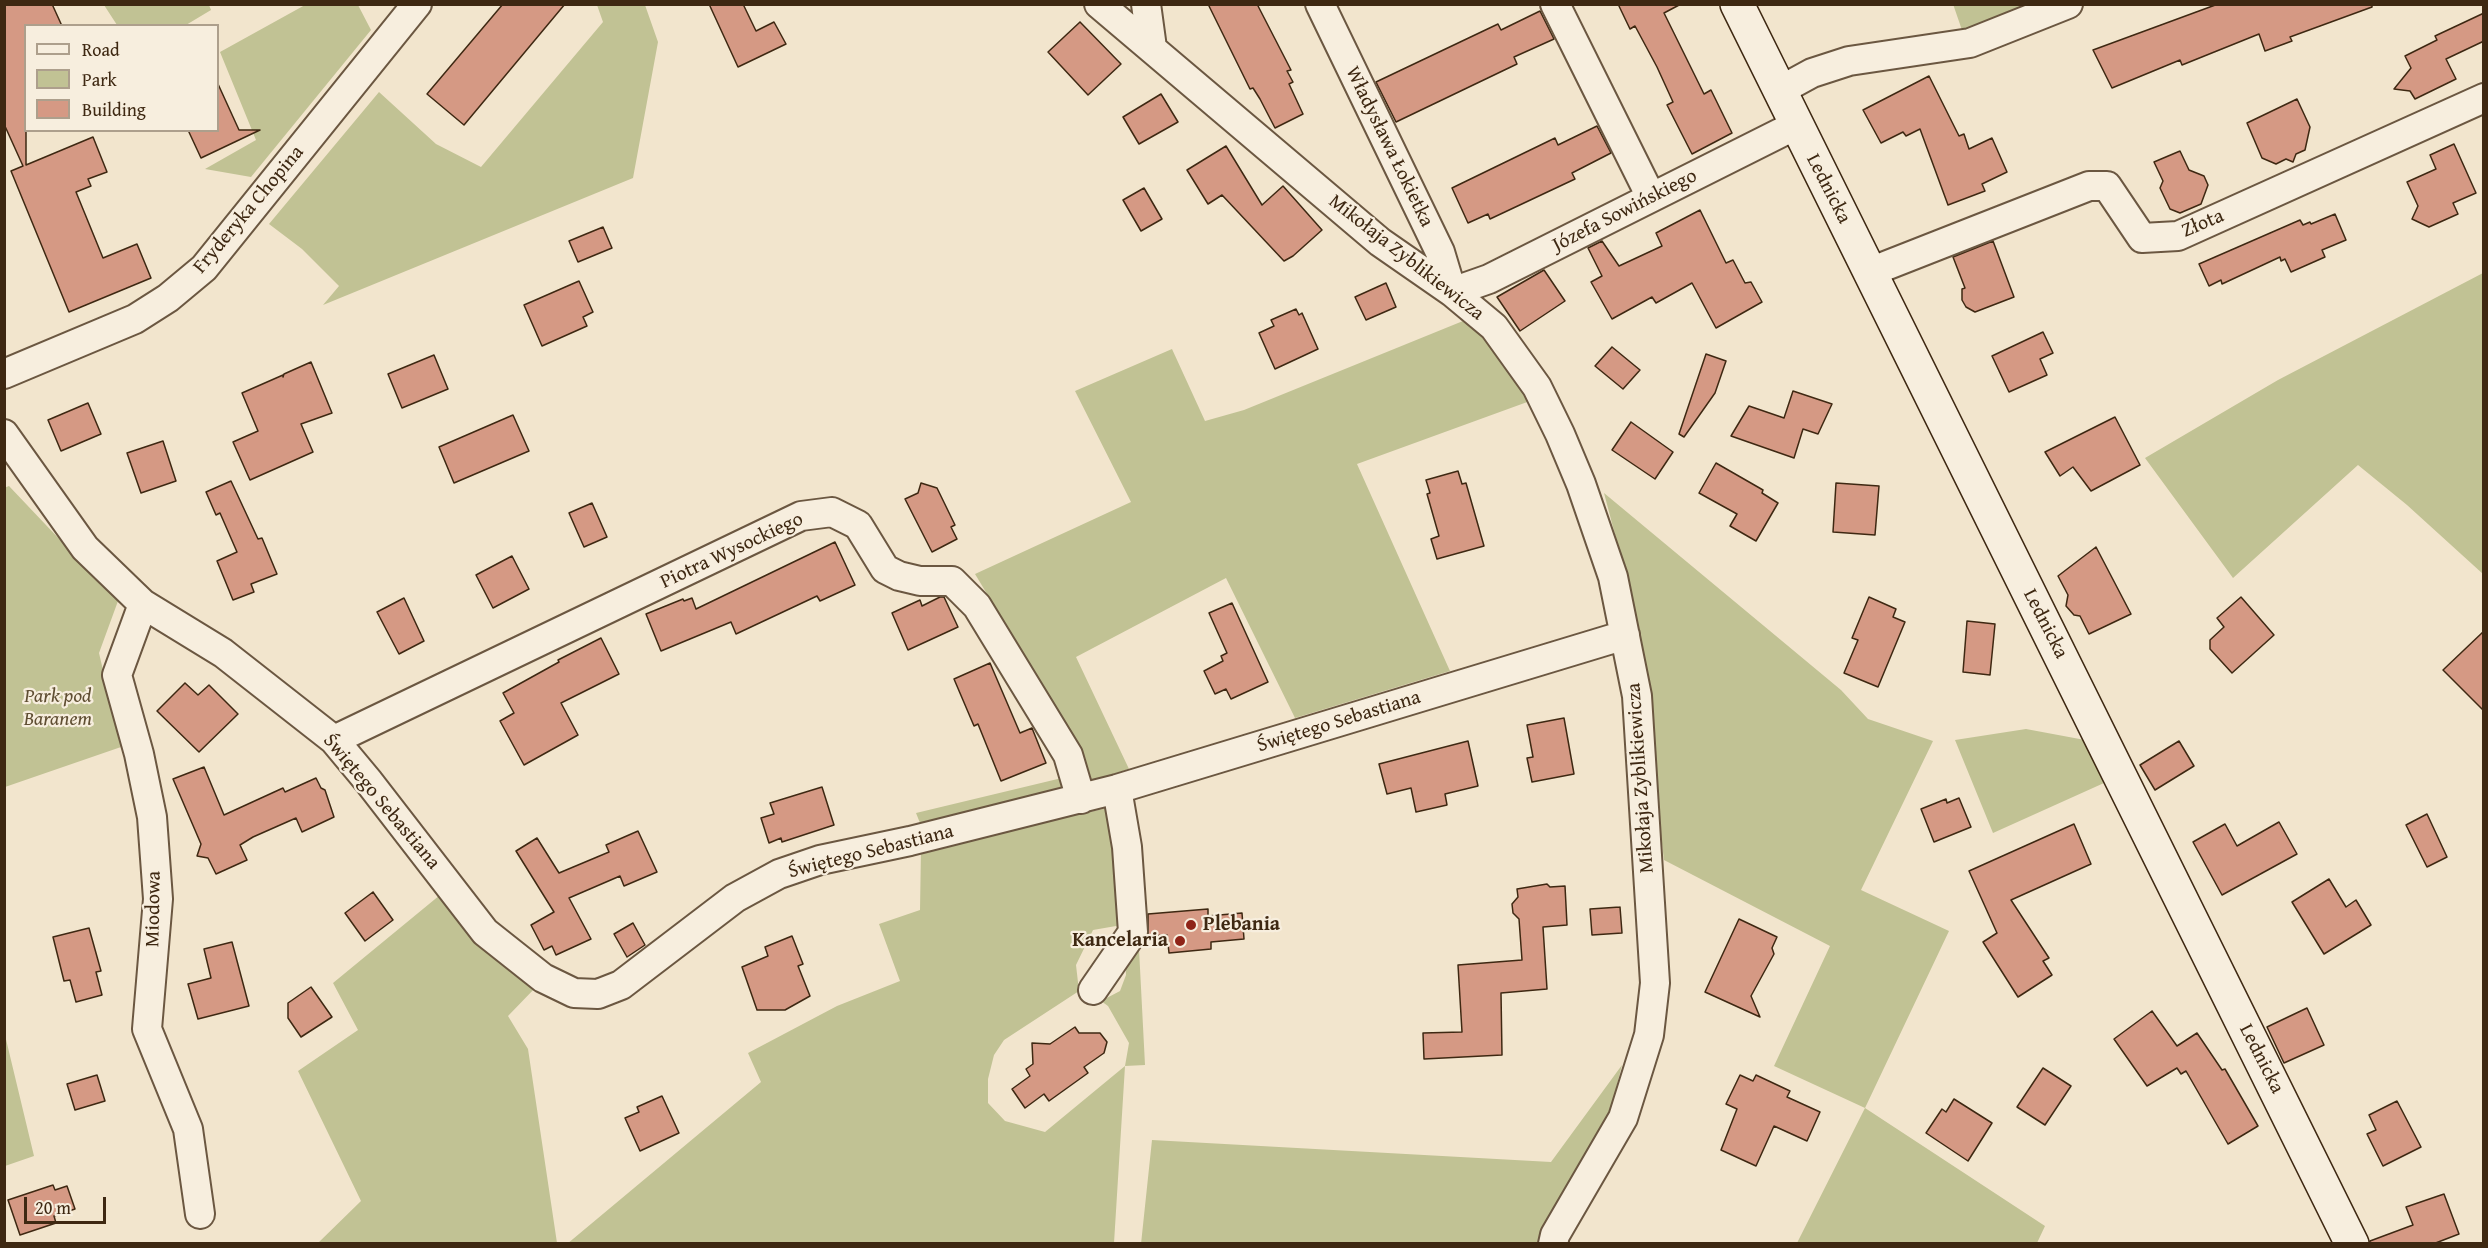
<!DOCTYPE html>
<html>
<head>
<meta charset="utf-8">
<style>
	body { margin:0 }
	#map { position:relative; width:2488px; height:1248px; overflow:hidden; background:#f2e5cd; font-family:"Gentium Book Plus",serif }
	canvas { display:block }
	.frame { position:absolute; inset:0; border:6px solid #3e2812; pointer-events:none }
	.legend { position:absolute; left:24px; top:24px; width:195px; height:108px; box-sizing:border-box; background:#f7eede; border:2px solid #ad9f8c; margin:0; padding:8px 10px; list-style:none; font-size:18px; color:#3e2812 }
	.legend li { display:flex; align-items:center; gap:12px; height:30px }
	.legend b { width:30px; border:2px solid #ad9f8c }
	.scale { position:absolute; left:24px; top:1197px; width:82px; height:27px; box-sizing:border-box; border:3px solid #3e2812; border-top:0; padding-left:8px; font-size:18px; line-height:21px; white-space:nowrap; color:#3e2812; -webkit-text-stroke:4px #f7eede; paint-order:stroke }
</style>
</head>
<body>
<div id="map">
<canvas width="2488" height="1248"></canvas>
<div class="frame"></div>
<ul class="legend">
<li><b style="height:8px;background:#f7eede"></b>Road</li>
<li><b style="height:16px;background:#c1c294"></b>Park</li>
<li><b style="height:16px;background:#d59984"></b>Building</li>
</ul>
<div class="scale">20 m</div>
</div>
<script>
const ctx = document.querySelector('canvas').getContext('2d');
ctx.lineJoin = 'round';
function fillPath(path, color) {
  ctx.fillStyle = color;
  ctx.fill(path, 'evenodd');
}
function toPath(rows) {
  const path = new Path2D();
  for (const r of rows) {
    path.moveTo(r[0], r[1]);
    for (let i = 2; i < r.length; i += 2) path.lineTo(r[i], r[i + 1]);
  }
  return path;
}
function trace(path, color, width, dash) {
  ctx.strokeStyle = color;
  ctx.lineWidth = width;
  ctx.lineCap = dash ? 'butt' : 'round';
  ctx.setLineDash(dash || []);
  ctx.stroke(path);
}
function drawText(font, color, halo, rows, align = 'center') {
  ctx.font = font + ' "Gentium Book Plus",serif';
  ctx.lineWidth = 4.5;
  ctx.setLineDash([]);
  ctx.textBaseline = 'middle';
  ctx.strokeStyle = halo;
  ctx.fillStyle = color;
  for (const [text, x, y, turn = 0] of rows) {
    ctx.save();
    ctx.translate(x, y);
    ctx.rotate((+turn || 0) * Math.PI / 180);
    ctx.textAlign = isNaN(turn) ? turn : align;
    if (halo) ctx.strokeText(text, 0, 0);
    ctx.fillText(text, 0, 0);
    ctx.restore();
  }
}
fillPath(toPath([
	[1953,4,2034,5,1964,36],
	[104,5,209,5,211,10,186,25,117,25],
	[305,5,358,5,371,30,251,177,205,169,256,140,220,52],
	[597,5,645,5,658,42,633,178,323,305,339,286,302,249,269,224,379,92,436,144,481,167,603,22],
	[2483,273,2483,574,2407,505,2358,465,2233,578,2145,458,2278,380],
	[1463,321,1496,344,1530,401,1357,464,1450,671,1295,718,1226,578,1076,657,1129,769,1091,781,1069,730,975,574,1131,502,1075,391,1172,349,1205,421,1244,410],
	[9,486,118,601,99,653,121,747,5,787,4,488],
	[1604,493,1841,690,1868,719,1933,741,1861,890,1949,931,1865,1108,2045,1226,2037,1243,1797,1243,1865,1108,1774,1066,1830,946,1664,860,1631,595],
	[2026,729,2085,740,2104,783,1993,833,1955,740],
	[1066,777,1071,790,922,828,916,813],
	[1108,808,1125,930,1116,926,1093,930,1076,965,1079,991,1004,1040,994,1055,988,1079,988,1103,1005,1121,1045,1132,1125,1066,1129,1043,1108,1006,1101,1001,1120,991,1126,975,1125,949,1139,949,1145,1065,1125,1066,1114,1243,567,1244,761,1082,748,1053,837,1006,900,981,879,924,920,910,921,849],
	[440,895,537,986,508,1016,528,1049,557,1243,318,1243,361,1201,298,1071,358,1030,333,983],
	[4,1031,34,1156,5,1166,4,1166],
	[1622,1065,1607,1124,1544,1243,1141,1244,1152,1140,1551,1162]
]), '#c1c294');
const building = toPath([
	[4,4,52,4,62,26,26,26,26,165,93,137,107,172,88,179,91,186,76,192,103,258,137,244,151,278,69,312,11,171,23,166,4,124,4,4],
	[503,4,565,4,464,125,427,94,503,4],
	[709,4,743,4,756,31,774,22,786,44,738,67,709,4],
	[1208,4,1257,4,1291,70,1287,71,1293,82,1289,84,1303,114,1275,128,1260,99,1253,88,1250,89,1208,4],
	[1618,4,1681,4,1664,13,1704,94,1711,90,1732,133,1692,154,1667,105,1673,102,1657,67,1635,26,1630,29,1618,4],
	[2218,4,2372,4,2372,7,2290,37,2292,41,2265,51,2259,34,2182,65,2180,60,2112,88,2093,50,2218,4],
	[1540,11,1554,39,1514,57,1517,64,1396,122,1376,82,1498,24,1501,30,1540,11],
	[2484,13,2484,41,2446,59,2456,79,2415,99,2410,91,2394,89,2411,68,2405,56,2437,40,2435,36,2484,13],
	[1080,22,1121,64,1088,95,1048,52,1080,22],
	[1929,76,1959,136,1964,134,1969,149,1992,138,2007,172,1982,184,1985,191,1948,205,1920,129,1906,136,1903,132,1881,143,1863,110,1929,76],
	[218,84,239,130,260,130,201,158,188,130,218,130,218,84],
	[1161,94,1178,122,1139,144,1123,117,1161,94],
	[2297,99,2310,127,2305,150,2296,154,2293,162,2286,159,2276,164,2262,158,2247,123,2297,99],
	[1597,126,1611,153,1572,173,1575,179,1490,219,1488,214,1468,223,1452,188,1555,138,1558,145,1597,126],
	[2454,144,2476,193,2453,203,2458,214,2429,227,2412,219,2418,206,2407,182,2436,169,2430,155,2454,144],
	[1226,146,1262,205,1283,186,1322,230,1293,256,1284,261,1222,195,1208,204,1187,170,1226,146],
	[2180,151,2189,170,2204,176,2208,185,2201,204,2180,213,2170,209,2160,188,2163,181,2154,162,2180,151],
	[1144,188,1162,219,1141,231,1123,200,1144,188],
	[1700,210,1726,263,1733,260,1745,283,1751,282,1762,302,1716,328,1692,283,1656,303,1652,297,1612,319,1591,282,1602,276,1588,248,1602,241,1619,266,1662,246,1656,233,1700,210],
	[2335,214,2346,240,2322,250,2325,257,2291,272,2285,259,2281,261,2280,257,2222,284,2221,280,2209,286,2199,264,2300,220,2303,225,2310,222,2311,224,2335,214],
	[603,227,612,248,578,262,569,241,603,227],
	[1993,241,2014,297,1975,312,1966,307,1962,300,1962,289,1965,288,1953,257,1993,241],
	[1544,270,1565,301,1520,331,1497,297,1544,270],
	[579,281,593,312,583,317,587,326,542,346,524,305,579,281],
	[1386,283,1396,307,1366,320,1355,297,1386,283],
	[1296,309,1299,315,1302,313,1318,349,1275,369,1259,333,1274,326,1271,320,1296,309],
	[2043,332,2053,353,2040,359,2047,375,2009,392,1992,356,2043,332],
	[1612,347,1640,370,1623,389,1595,366,1612,347],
	[1706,354,1726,361,1715,393,1684,437,1679,434,1706,354],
	[434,355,448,389,402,408,388,374,434,355],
	[311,362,332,413,301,424,313,452,250,480,233,442,258,431,242,393,283,375,283,377,284,374,311,362],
	[1793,391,1832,404,1818,434,1803,429,1794,458,1731,436,1749,406,1784,418,1793,391],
	[88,403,101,434,61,451,48,420,88,403],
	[513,415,529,451,454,483,439,447,513,415],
	[2115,417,2140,465,2091,491,2073,467,2060,476,2045,452,2115,417],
	[1631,422,1673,452,1655,479,1612,450,1631,422],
	[163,441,176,481,141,493,127,453,163,441],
	[1716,463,1763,490,1762,493,1778,503,1756,541,1730,526,1737,514,1699,493,1716,463],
	[1458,471,1462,484,1466,483,1484,546,1437,559,1431,539,1439,536,1427,494,1430,493,1426,480,1458,471],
	[231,481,258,539,262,538,277,574,251,584,254,592,233,600,217,561,237,552,220,513,216,515,206,492,231,481],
	[921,483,937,488,955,525,951,527,957,539,932,552,905,499,918,493,921,483],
	[1836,483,1879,486,1875,535,1833,532,1836,483],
	[592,503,607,537,584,547,569,513,592,503],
	[835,542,855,585,820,601,817,596,736,634,731,622,661,651,646,614,683,599,684,601,692,598,696,609,835,542],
	[2096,547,2131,614,2089,634,2080,616,2074,615,2066,606,2068,595,2058,576,2096,547],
	[512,556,529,589,493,608,476,575,512,556],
	[940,597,944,597,958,627,908,650,892,613,920,600,922,606,940,597],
	[1869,597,1896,609,1893,617,1905,622,1878,687,1844,673,1858,640,1852,638,1869,597],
	[2241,597,2274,635,2232,673,2210,649,2210,640,2224,627,2217,618,2241,597],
	[404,598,424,641,399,654,377,612,404,598],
	[1232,603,1268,682,1231,699,1226,689,1215,694,1204,671,1223,661,1221,656,1227,653,1209,613,1232,603],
	[1967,621,1995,624,1990,675,1963,672,1967,621],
	[2484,631,2484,711,2443,670,2484,631],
	[601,638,619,674,561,703,578,735,524,765,500,721,514,713,503,693,559,662,558,660,601,638],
	[990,663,1020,733,1032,728,1046,763,1001,781,978,724,974,726,954,679,990,663],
	[185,683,198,695,209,685,238,714,199,752,157,711,185,683],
	[1564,718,1574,774,1532,782,1527,758,1533,757,1527,725,1564,718],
	[1468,741,1478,786,1445,794,1447,805,1416,812,1411,788,1387,794,1379,764,1468,741],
	[2179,741,2194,766,2155,790,2140,765,2179,741],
	[204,767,224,815,283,788,285,792,316,778,321,788,325,790,334,817,302,832,296,818,253,837,240,845,247,860,216,874,208,858,197,856,201,844,173,779,204,767],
	[822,787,834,825,782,842,781,838,769,843,761,818,774,814,770,803,822,787],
	[1959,798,1971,827,1934,842,1921,809,1946,799,1947,803,1959,798],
	[2427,814,2447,857,2427,867,2406,825,2427,814],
	[2279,822,2297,854,2222,895,2193,842,2225,824,2237,846,2279,822],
	[2074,824,2091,864,2011,900,2049,958,2043,961,2052,975,2018,997,1983,942,1997,933,1969,871,2074,824],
	[638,831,657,872,624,886,620,876,569,898,591,939,556,955,552,946,544,950,531,925,554,912,516,851,537,838,559,873,609,852,606,845,638,831],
	[2329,879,2346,907,2356,900,2371,925,2324,954,2292,902,2329,879],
	[1547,884,1550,887,1565,886,1567,925,1543,927,1547,989,1501,993,1502,1055,1424,1059,1423,1033,1462,1032,1458,965,1522,960,1519,919,1513,913,1512,904,1518,897,1517,889,1547,884],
	[373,892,393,920,365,941,345,913,373,892],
	[1620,907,1622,933,1592,935,1590,909,1620,907],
	[1208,909,1208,916,1242,913,1244,939,1211,942,1211,949,1169,953,1167,935,1148,936,1148,914,1208,909],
	[1739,919,1777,937,1772,948,1774,954,1751,996,1760,1017,1705,992,1739,919],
	[633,923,645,945,627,957,614,934,633,923],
	[89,928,101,971,96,972,102,995,76,1002,70,980,64,981,53,937,89,928],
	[792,936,803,964,798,966,810,996,785,1010,757,1010,742,967,768,956,765,947,792,936],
	[232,942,249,1006,198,1019,188,984,211,978,204,949,232,942],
	[311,987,332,1017,301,1037,288,1018,288,1003,311,987],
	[2307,1008,2324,1045,2284,1063,2267,1027,2307,1008],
	[2152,1011,2177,1046,2197,1033,2222,1070,2225,1069,2258,1126,2228,1144,2186,1071,2181,1074,2177,1068,2147,1086,2114,1039,2152,1011],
	[1075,1027,1079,1033,1100,1033,1107,1042,1104,1053,1084,1067,1088,1073,1049,1101,1044,1094,1025,1108,1012,1089,1030,1076,1026,1069,1033,1064,1032,1043,1050,1044,1075,1027],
	[2043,1068,2071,1086,2045,1125,2017,1107,2043,1068],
	[97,1075,105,1101,75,1110,67,1084,97,1075],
	[1740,1075,1753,1081,1756,1075,1790,1091,1787,1097,1820,1112,1807,1141,1774,1126,1756,1166,1721,1150,1737,1109,1726,1104,1740,1075],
	[662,1096,679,1133,640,1151,625,1118,639,1112,637,1107,662,1096],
	[1954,1099,1992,1123,1968,1161,1926,1133,1942,1109,1946,1112,1954,1099],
	[2397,1101,2421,1147,2383,1166,2367,1134,2376,1130,2369,1115,2397,1101],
	[53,1185,55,1190,67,1186,75,1209,54,1216,56,1223,20,1235,8,1200,53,1185],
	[2444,1194,2459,1234,2433,1244,2370,1244,2370,1241,2413,1225,2406,1207,2444,1194]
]);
fillPath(building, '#d59984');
trace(building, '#3e2812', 1.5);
const street = toPath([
	[1099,4,1380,242,1452,292,1494,327,1537,387,1560,434,1581,484,1613,577,1637,696,1655,983,1649,1035,1623,1118,1555,1235,1553,1244],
	[1146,4,1152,48],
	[1320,4,1440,252,1452,292],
	[1555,4,1651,197],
	[1779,91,1812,73,1849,61,1970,43,2068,4],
	[1870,272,2089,186,2107,186,2142,238,2178,236,2484,98],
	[1452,292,1489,279,1796,125],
	[4,374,135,319,168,298,204,268,417,4],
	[4,434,85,548,143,604,223,653,334,740,369,782,485,932,543,978,574,993,598,994,621,985,735,898,779,874,820,860,910,841,1117,789,1625,635],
	[143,604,117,675,139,754,152,817,158,899,147,1029,188,1129,200,1214],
	[334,740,801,516,832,512,858,525,885,569,899,576,920,581,952,581,977,606,1068,755,1081,799],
	[1093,990,1133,932,1127,847,1117,789]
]);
const secondary = toPath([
	[1737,4,2352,1244]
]);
trace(street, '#6b5741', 32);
trace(secondary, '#3e2812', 36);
trace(street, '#f7eede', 28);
trace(secondary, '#f7eede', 33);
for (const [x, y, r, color] of [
	[1191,925,6,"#8f2418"],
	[1180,941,6,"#8f2418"]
]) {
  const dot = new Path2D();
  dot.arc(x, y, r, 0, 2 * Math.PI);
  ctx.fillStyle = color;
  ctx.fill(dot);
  trace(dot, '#f7eede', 2);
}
drawText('20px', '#3e2812', '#f7eede', [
	["Władysława Łokietka",1389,147,64],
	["Lednicka",1828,189,63],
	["Fryderyka Chopina",249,210,-50],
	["Józefa Sowińskiego",1625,211,-27],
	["Złota",2203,224,-23],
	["Mikołaja Zyblikiewicza",1406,258,38],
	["Piotra Wysockiego",732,551,-25],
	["Lednicka",2045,624,63],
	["Świętego Sebastiana",1339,722,-17],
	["Mikołaja Zyblikiewicza",1641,778,-94],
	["Świętego Sebastiana",381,802,50],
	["Świętego Sebastiana",871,852,-14],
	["Miodowa",154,909,-89],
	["Lednicka",2261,1059,63]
]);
drawText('italic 20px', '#5f4e32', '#f7eede', [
	["Park pod",58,697],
	["Baranem",58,720]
]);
drawText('bold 20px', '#3e2812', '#f7eede', [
	["Plebania",1203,925],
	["Kancelaria",1168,941,"right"]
], 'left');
</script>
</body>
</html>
